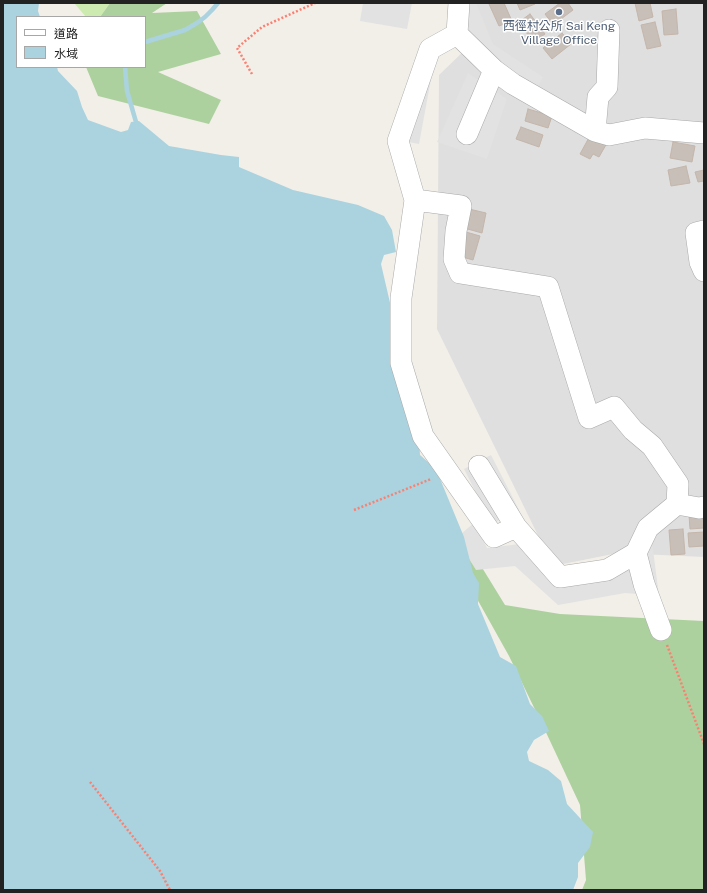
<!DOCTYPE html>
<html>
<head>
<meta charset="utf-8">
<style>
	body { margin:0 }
	#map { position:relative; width:707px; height:893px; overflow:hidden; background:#f2efe9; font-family:"Public Sans","Noto Sans TC",sans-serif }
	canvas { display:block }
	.frame { position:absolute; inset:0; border:4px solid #222; pointer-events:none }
	.legend { position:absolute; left:16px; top:16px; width:130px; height:52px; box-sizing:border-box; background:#fff; border:1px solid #a7a7a7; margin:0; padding:5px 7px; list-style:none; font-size:12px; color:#222 }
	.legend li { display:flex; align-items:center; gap:8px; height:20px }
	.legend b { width:20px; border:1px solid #a7a7a7 }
</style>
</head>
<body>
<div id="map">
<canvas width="707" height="893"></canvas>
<div class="frame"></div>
<ul class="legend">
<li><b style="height:5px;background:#fff"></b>道路</li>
<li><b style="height:11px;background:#aad3df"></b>水域</li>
</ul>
</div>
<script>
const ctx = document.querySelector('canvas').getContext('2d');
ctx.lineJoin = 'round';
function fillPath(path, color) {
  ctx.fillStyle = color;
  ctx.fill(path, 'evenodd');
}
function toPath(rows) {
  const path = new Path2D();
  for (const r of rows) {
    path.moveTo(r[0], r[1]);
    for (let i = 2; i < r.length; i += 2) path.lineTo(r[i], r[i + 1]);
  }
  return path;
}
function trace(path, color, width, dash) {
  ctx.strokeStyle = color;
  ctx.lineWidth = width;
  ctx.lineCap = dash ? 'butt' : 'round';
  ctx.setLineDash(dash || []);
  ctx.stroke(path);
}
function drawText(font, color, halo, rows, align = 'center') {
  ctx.font = font + ' "Public Sans","Noto Sans TC",sans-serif';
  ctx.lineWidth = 3;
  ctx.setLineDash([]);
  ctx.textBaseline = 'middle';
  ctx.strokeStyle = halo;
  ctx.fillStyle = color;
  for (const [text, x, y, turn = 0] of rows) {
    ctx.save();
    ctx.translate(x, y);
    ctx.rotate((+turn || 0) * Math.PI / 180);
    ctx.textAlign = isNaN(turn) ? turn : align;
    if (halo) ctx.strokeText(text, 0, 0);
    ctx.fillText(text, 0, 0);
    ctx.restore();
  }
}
fillPath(toPath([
	[470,3,704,3,704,557,618,553,553,566,437,329,439,75,468,47]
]), '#e0dfdf');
fillPath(toPath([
	[74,3,110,3,100,17,86,17]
]), '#cdebb0');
fillPath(toPath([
	[110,3,167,3,152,13,197,11,221,54,158,72,221,100,209,124,98,96,86,67,145,67,145,17,100,17],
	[417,455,462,535,505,605,560,614,704,621,704,890,582,890,586,880,580,805,543,726,509,656,448,547]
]), '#add19e');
fillPath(toPath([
	[363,3,412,3,407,29,360,21],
	[461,3,476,3,493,44,543,77,534,94,477,55],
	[468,73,507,99,487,159,437,142],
	[416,76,431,79,419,144,403,141],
	[491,455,519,510,492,524,464,469],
	[474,523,487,548,520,544,564,582,651,534,659,596,625,593,558,605,515,566,476,570,456,538]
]), '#e2e2e2');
fillPath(toPath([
	[3,3,39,3,38,11,40,17,17,17,17,67,57,67,58,71,77,91,82,107,88,120,121,132,128,130,131,122,139,121,169,146,221,155,239,157,239,167,293,190,358,205,384,216,392,230,396,252,384,255,381,264,418,423,420,455,436,469,464,537,473,573,479,583,478,604,500,657,516,666,530,704,542,716,549,731,534,740,527,752,529,761,548,770,561,781,567,804,593,832,590,847,578,863,578,877,573,890,326,890,323,889,322,890,3,890]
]), '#aad3df');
trace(toPath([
	[145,42,185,30,197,23,205,17,212,10,218,3],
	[125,67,127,91,136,122]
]), '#aad3df', 4.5);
const building = toPath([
	[491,3,504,3,512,21,499,26,489,4,491,3],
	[517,3,535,3,535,4,520,10,517,3],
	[560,3,568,3,573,10,553,25,545,14,560,3],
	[635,3,650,3,653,17,639,21,635,3],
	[676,9,678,34,664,35,662,11,676,9],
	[530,14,545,34,533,42,519,22,530,14],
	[655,22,661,46,647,49,641,25,655,22],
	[562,33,571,44,552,59,543,48,562,33],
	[528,109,552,116,548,128,525,121,528,109],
	[521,127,543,135,539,147,516,139,521,127],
	[591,134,607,143,599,157,593,154,590,159,580,154,591,134],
	[673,142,695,146,692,162,670,158,673,142],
	[686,166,690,183,671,186,668,170,686,166],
	[704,170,704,181,698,182,695,172,704,170],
	[469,209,486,213,482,233,464,228,469,209],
	[466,232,480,236,473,260,459,256,466,232],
	[704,514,704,528,690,529,689,515,704,514],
	[683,529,685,554,671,555,669,530,683,529],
	[704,532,704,546,689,547,688,533,704,532]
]);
fillPath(building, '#c7bfb8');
trace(building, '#c4b6ab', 1);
const minor = toPath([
	[459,3,457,34,430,49,398,141,415,200,401,298,401,363,423,436,494,537,516,527,560,577,607,570,636,553,648,528,677,504,699,508,704,507],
	[457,34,494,70,513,84,595,131,609,135,645,128,704,133],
	[595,131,598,97,607,87,609,30],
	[467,134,494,70],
	[415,200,461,206,456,231,454,259,460,273,548,287,589,418,614,407,633,430,652,446,678,484,677,504],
	[704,231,696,233,700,262,704,271],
	[479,466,516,527],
	[636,553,644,584,661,630]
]);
trace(minor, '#a9a9a9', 22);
trace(toPath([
	[252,74,237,48,262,27,315,3],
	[354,510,431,479],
	[667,645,704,744],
	[90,782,160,871,170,890]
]), '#fa8072', 2.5, [2, 2]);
trace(minor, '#fff', 21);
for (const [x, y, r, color] of [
	[559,12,4,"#5c6f8a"]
]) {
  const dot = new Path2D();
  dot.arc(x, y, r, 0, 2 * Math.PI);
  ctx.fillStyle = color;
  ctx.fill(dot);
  trace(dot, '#fff', 1.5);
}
drawText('12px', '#4e5e75', '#fff', [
	["西徑村公所 Sai Keng",559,26],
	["Village Office",559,40]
]);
</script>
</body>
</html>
